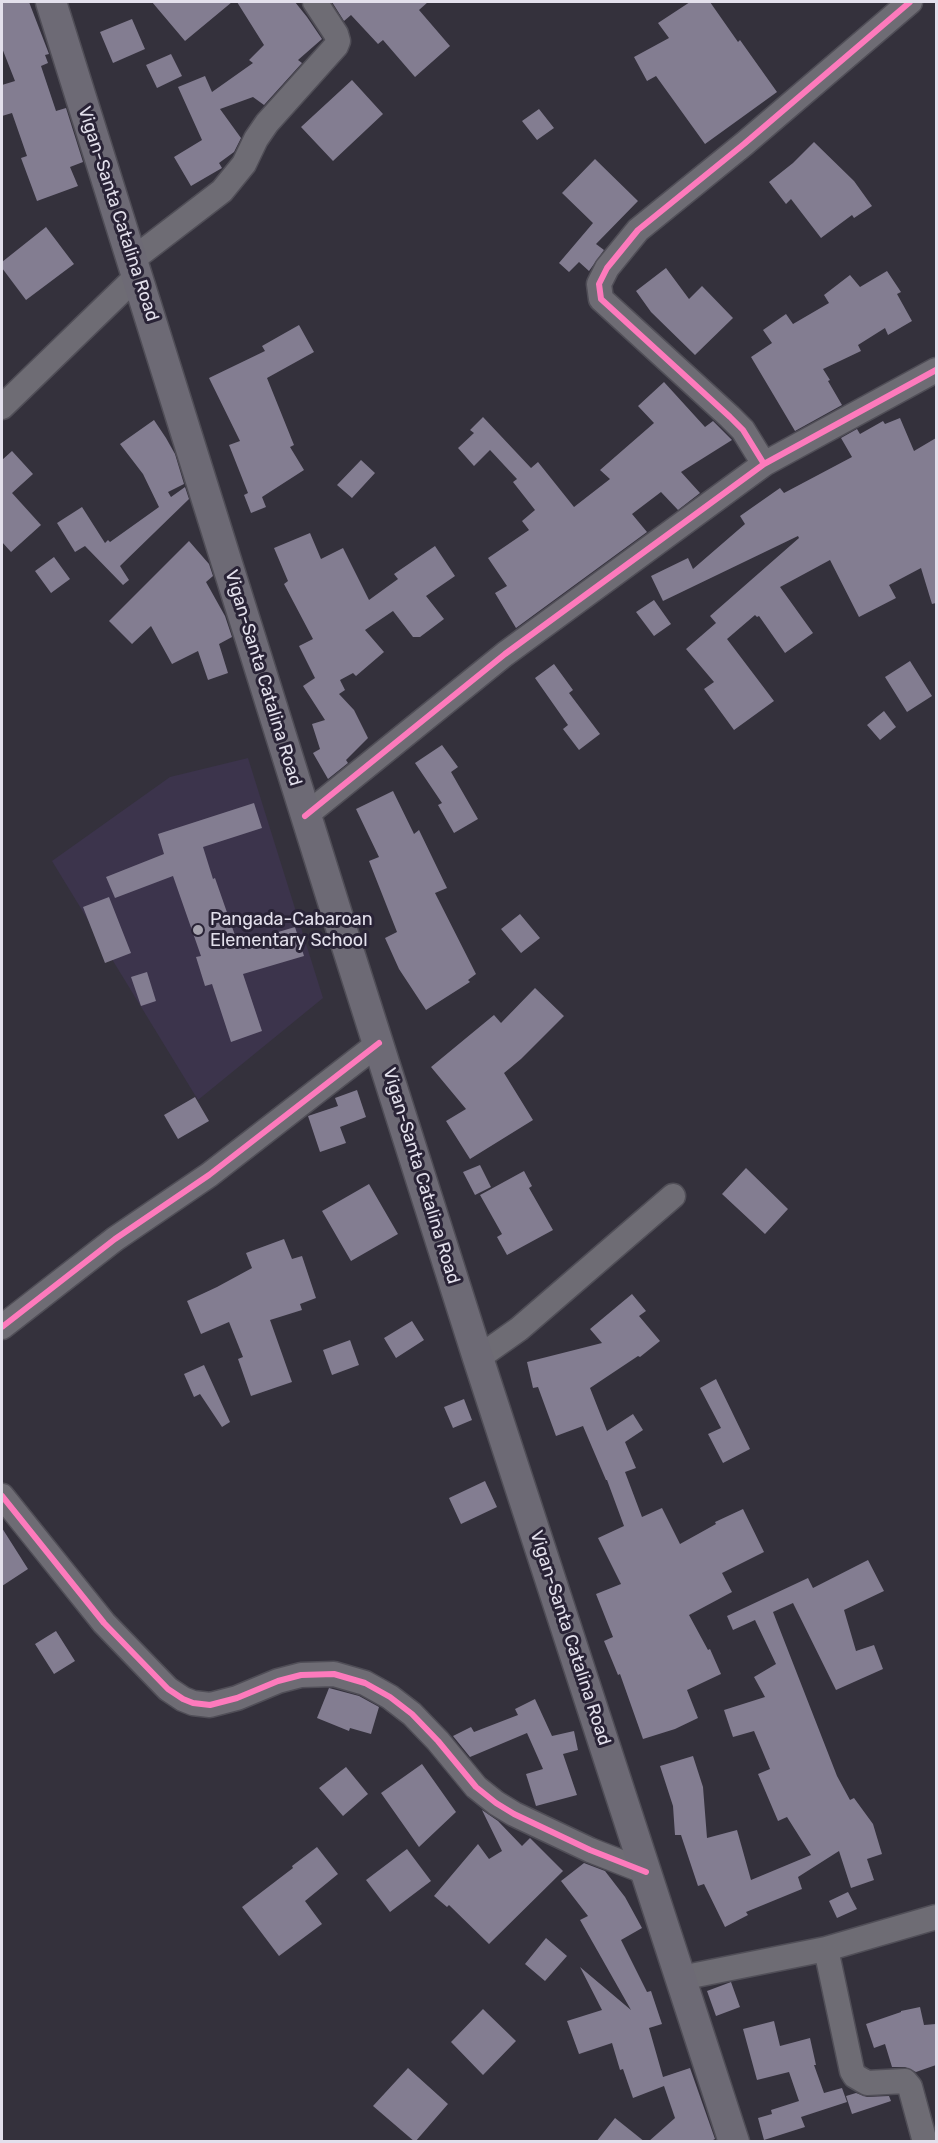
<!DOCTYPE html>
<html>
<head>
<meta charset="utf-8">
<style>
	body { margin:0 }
	#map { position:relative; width:938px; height:2143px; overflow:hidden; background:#34313c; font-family:Rubik,sans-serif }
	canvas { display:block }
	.frame { position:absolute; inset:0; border:3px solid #e3e0ec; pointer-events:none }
</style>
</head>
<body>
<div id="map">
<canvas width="938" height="2143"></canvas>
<div class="frame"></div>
</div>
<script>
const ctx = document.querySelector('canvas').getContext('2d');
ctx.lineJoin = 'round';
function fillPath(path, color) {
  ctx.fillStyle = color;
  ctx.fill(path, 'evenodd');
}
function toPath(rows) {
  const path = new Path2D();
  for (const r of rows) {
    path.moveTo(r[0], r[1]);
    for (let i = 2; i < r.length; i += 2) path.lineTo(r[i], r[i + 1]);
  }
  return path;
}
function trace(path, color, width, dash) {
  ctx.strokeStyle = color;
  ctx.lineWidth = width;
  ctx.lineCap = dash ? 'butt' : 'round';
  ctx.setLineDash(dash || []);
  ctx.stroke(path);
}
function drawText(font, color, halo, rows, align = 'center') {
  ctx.font = font + ' Rubik,sans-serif';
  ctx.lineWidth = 6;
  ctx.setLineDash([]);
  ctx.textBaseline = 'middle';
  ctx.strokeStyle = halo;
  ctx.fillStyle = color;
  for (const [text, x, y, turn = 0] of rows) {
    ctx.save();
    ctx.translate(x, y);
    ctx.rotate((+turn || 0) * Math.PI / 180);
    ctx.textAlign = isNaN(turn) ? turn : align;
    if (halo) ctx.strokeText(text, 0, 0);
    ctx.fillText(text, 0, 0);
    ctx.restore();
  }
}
fillPath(toPath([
	[248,758,323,998,198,1100,52,861,170,777]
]), '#3c344c');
fillPath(toPath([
	[2,2,29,2,49,54,45,55,48,63,41,66,56,111,66,108,83,162,70,167,78,186,37,201,21,158,27,156,12,113,2,116,2,85,15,81,2,48],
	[152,2,232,2,185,41],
	[237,2,295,2,307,17,322,39,298,60,302,63,264,105,253,97,220,109,241,138,234,152,219,163,222,168,191,186,174,157,202,140,178,87,205,76,212,92,253,63,249,60,264,45],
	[332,2,428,2,419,10,450,46,415,77,383,40,378,44,351,15,344,21],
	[690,2,710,2,738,42,740,40,777,92,705,144,656,76,647,81,634,57,669,38,658,23],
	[132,19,145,49,113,63,100,32],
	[171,54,182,76,157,88,146,65],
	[352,80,383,114,333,161,301,127],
	[539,109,554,128,537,140,522,121],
	[814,142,854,181,872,206,854,218,852,215,821,238,791,199,786,204,769,182,793,163],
	[595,159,638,201,596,244,604,250,589,271,579,262,569,272,559,263,593,223,562,193],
	[46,227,74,264,26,300,2,268,2,262],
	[666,268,689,299,702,286,733,318,695,355,651,312,636,291],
	[887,271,901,292,897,294,912,321,888,335,885,328,858,345,861,351,823,369,830,380,828,381,842,405,795,431,751,357,772,343,763,330,786,314,793,324,829,303,824,295,850,275,860,287],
	[299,325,314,352,267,378,294,445,290,447,304,470,262,497,266,507,251,513,244,495,248,493,229,445,240,441,209,378,265,351,262,346],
	[664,382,705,427,713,421,732,440,681,472,700,493,678,510,661,492,632,514,647,532,516,628,495,593,507,586,488,558,529,530,522,521,535,510,513,482,517,479,490,450,474,466,458,448,474,433,470,430,483,417,531,468,538,462,574,507,610,479,600,470,654,423,638,406],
	[900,418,914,451,936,438,936,603,932,604,921,568,889,585,896,598,859,617,830,560,780,587,813,633,785,653,759,616,757,617,755,615,727,639,774,701,734,730,704,689,714,682,686,649,716,623,710,616,799,538,798,536,663,601,651,576,688,558,693,569,745,524,740,516,780,488,784,493,852,457,841,438,857,429,860,434,883,421,885,424],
	[154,420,166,438,175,454,184,484,168,492,171,497,185,487,189,499,120,566,129,580,123,585,85,546,75,552,57,523,82,507,105,543,108,540,110,542,159,507,143,474,120,444],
	[12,451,33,474,12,493,41,525,11,552,2,542,2,460],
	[361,460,375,473,352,498,337,485],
	[310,533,321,559,343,548,369,600,398,579,394,574,435,546,455,576,426,596,444,619,420,637,413,637,393,611,365,630,384,652,356,676,353,673,340,680,345,690,339,694,354,710,368,738,346,760,348,763,328,779,313,753,320,749,312,724,325,720,303,686,315,678,299,646,313,639,284,584,288,581,274,548],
	[189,541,209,564,213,576,206,582,225,616,232,637,219,644,228,673,208,680,198,651,172,664,151,626,132,644,109,621],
	[54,557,70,579,51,593,35,571],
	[654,600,671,624,654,636,636,612],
	[910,661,932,696,907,712,885,677],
	[554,664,573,690,569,693,600,734,579,750,563,729,568,725,535,678],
	[884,711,896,727,880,740,867,725],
	[442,745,458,767,451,772,478,819,454,833,438,805,442,803,415,763],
	[393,791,414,834,419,830,447,888,435,893,476,974,468,980,470,982,426,1010,399,969,385,938,397,932,369,861,379,857,356,809],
	[254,803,262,828,203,847,213,879,215,878,238,944,295,927,304,956,243,974,262,1031,231,1042,212,984,205,986,196,957,201,956,173,876,115,898,106,877,164,854,158,834],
	[109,897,131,953,105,963,83,907],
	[520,914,540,938,521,953,501,929],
	[147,972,156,1001,141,1006,131,977],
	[535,988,564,1016,521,1059,504,1073,533,1120,470,1159,446,1121,466,1109,431,1067,494,1015,501,1023],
	[357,1090,366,1117,340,1127,346,1143,320,1152,308,1116,338,1106,335,1098],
	[195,1097,209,1121,178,1139,164,1115],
	[480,1165,491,1187,475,1195,463,1172],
	[746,1168,788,1209,765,1234,722,1194],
	[524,1171,532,1186,529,1188,553,1230,507,1255,497,1237,502,1234,480,1195],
	[369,1184,398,1234,351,1261,322,1211],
	[284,1239,292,1259,302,1256,316,1298,300,1304,302,1310,270,1320,292,1382,251,1396,238,1359,243,1357,229,1322,201,1334,187,1301,217,1287,252,1268,246,1253],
	[632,1294,646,1311,639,1316,660,1341,640,1357,638,1356,590,1388,607,1431,633,1414,643,1430,625,1442,636,1468,625,1472,642,1517,662,1508,680,1544,716,1524,715,1522,743,1509,764,1552,722,1573,732,1592,689,1615,708,1650,710,1649,721,1674,687,1690,698,1718,675,1729,643,1739,620,1674,618,1675,604,1641,613,1637,596,1594,621,1584,598,1538,624,1526,607,1480,606,1480,583,1426,556,1436,538,1387,533,1388,527,1362,602,1343,590,1329],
	[412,1321,424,1340,396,1358,384,1338],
	[350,1340,359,1365,332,1375,323,1350],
	[204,1365,230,1422,222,1427,200,1394,194,1397,184,1374],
	[716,1379,750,1449,723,1463,708,1434,721,1428,700,1388],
	[464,1399,472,1420,453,1428,444,1407],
	[485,1481,497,1507,461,1524,449,1498],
	[2,1528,28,1569,2,1586],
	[868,1560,884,1591,844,1610,856,1651,874,1645,883,1669,836,1690,793,1603,773,1612,837,1776,850,1800,854,1798,873,1824,882,1854,867,1859,874,1880,851,1888,839,1851,798,1877,802,1889,746,1912,748,1915,725,1927,704,1884,698,1886,681,1835,675,1835,673,1806,660,1766,693,1756,703,1787,707,1838,737,1830,751,1880,811,1855,787,1817,778,1821,758,1774,770,1769,754,1731,733,1737,724,1710,765,1697,754,1677,776,1664,755,1620,733,1630,727,1616,808,1578,813,1588],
	[56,1631,75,1661,54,1674,35,1644],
	[329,1688,359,1696,379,1707,371,1734,350,1728,349,1731,317,1718],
	[535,1699,552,1736,574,1731,578,1750,563,1754,577,1795,536,1806,526,1774,543,1769,527,1733,470,1757,453,1736,471,1727,474,1732,518,1715,515,1709],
	[422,1764,456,1812,419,1847,381,1793],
	[346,1767,368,1794,343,1816,319,1788],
	[482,1810,498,1821,522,1846,530,1838,563,1871,489,1944,449,1905,447,1907,434,1896,478,1844,489,1859,502,1851],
	[317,1847,338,1874,305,1901,322,1924,279,1956,242,1907,293,1868,292,1866],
	[407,1849,431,1881,390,1912,366,1880],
	[584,1863,605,1871,625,1897,642,1928,621,1940,647,1992,651,1991,662,2024,649,2028,663,2077,690,2068,715,2139,709,2142,648,2142,675,2118,664,2086,633,2098,623,2069,620,2070,612,2043,579,2054,567,2021,602,2010,580,1967,631,2010,580,1920,588,1916,561,1881],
	[848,1892,857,1909,837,1918,829,1901],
	[546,1938,567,1956,545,1981,525,1964],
	[731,1982,740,2007,716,2016,707,1991],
	[920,2007,924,2025,936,2024,936,2065,916,2072,905,2067,892,2067,885,2044,874,2048,866,2024,901,2012,901,2011],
	[483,2009,516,2041,483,2075,451,2042],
	[774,2021,780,2046,810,2038,816,2065,814,2065,824,2093,842,2088,847,2102,801,2117,805,2127,764,2140,758,2118,772,2114,771,2110,799,2101,789,2072,757,2080,743,2029],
	[408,2068,448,2104,415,2142,373,2106],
	[856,2093,867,2097,889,2096,891,2101,852,2114,846,2096],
	[615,2118,645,2142,596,2142]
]), '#837d91');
const minor = toPath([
	[132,260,222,191,244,164,256,139,267,123,336,46,338,41,336,34,315,2],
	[2,407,137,276],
	[764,464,743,430,730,417,601,299,599,284,607,268,638,230,744,144,910,2],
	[305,816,505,654,764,464,936,370],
	[2,1327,115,1239,209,1175,379,1043],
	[478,1358,519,1329,673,1196],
	[2,1496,104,1623,168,1689,183,1699,193,1703,210,1705,237,1698,278,1681,301,1675,334,1674,365,1683,390,1697,412,1714,438,1741,476,1787,496,1803,514,1814,590,1850,646,1872],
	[826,1949,852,2071,855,2076,867,2083,905,2081,910,2087,925,2142],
	[681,1978,826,1949,936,1917]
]);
const major = toPath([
	[51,2,345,940,478,1358,734,2142]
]);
trace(minor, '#504e57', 27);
trace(major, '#504e57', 33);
trace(minor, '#6e6c74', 24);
trace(major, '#6d6a75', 30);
trace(toPath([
	[764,464,743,430,730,417,601,299,599,284,607,268,638,230,744,144,910,2],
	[305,816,505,654,764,464,936,370],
	[2,1327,115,1239,209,1175,379,1043],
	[2,1496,104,1623,168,1689,183,1699,193,1703,210,1705,237,1698,278,1681,301,1675,334,1674,365,1683,390,1697,412,1714,438,1741,476,1787,496,1803,514,1814,590,1850,646,1872]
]), '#fd7abc', 6);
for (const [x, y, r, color] of [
	[198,930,6,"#a6a3ae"]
]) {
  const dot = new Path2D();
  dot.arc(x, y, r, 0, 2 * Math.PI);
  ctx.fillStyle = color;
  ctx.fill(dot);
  trace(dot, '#292336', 2);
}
drawText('18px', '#e3e0ec', '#292336', [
	["Vigan-Santa Catalina Road",118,214,72],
	["Vigan-Santa Catalina Road",263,678,73],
	["Vigan-Santa Catalina Road",421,1176,73],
	["Vigan-Santa Catalina Road",570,1638,72]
]);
drawText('18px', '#e3e0ec', '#292336', [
	["Pangada-Cabaroan",210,920],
	["Elementary School",210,941]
], 'left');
</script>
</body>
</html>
